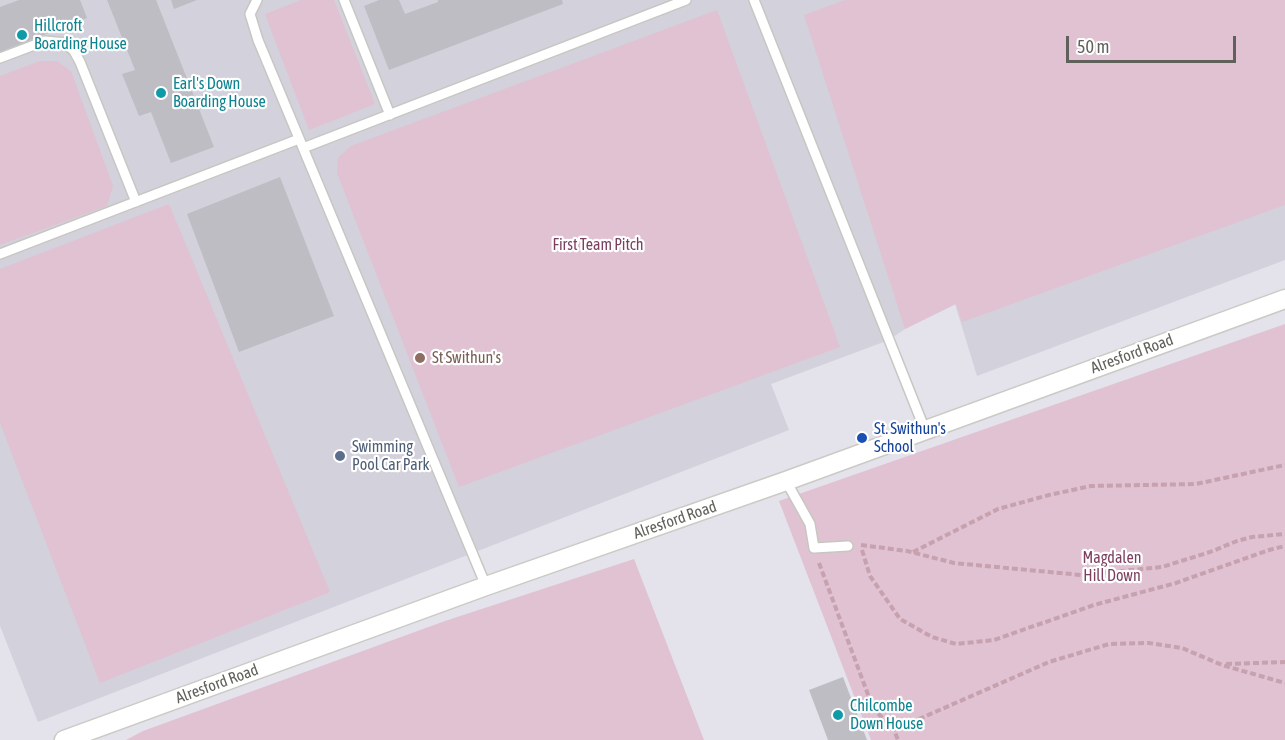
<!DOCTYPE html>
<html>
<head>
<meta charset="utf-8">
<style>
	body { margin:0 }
	#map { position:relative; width:1285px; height:740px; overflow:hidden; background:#e4e2eb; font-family:"Asap Condensed",sans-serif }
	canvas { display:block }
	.scale { position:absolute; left:1066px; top:36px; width:170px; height:27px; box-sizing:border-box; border:3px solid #61615b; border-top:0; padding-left:8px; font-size:18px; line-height:21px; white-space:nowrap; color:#61615b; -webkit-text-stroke:4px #fff; paint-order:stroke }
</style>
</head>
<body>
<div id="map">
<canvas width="1285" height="740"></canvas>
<div class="scale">50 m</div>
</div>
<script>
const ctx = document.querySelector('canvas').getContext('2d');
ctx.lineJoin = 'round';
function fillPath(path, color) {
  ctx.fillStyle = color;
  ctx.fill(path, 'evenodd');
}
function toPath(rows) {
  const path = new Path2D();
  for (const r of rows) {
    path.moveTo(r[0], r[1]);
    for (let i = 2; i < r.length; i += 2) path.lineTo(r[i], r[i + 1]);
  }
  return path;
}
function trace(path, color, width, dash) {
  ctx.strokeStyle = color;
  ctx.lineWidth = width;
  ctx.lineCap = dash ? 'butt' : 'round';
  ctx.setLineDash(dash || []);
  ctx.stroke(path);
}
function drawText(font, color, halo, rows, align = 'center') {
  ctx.font = font + ' "Asap Condensed",sans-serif';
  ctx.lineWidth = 4.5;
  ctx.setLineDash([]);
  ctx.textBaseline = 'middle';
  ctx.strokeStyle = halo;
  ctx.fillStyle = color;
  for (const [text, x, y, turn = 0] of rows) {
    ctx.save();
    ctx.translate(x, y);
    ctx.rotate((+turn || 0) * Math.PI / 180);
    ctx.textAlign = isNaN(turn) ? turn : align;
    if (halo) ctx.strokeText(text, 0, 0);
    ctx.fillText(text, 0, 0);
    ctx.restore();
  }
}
fillPath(toPath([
	[0,0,1285,0,1285,260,977,376,955,304,905,329,889,340,771,384,789,430,38,722,0,626]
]), '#d3d1db');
fillPath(toPath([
	[301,0,334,0,375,104,309,130,265,14],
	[845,0,1285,0,1285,205,962,322,956,304,905,329,804,15],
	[717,10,840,347,459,487,337,173,338,158,351,146],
	[40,61,57,61,71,71,113,186,107,206,0,245,0,76],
	[169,204,330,592,100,683,0,423,0,269],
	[1285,324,1285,740,871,740,779,501],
	[634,559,704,740,126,740,143,731,445,621]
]), '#e0c2d3');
fillPath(toPath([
	[19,0,80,0,87,18,0,52,0,7],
	[107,0,156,0,214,147,171,163,151,112,139,116,122,74,135,70],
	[171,0,197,0,174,9],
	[379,0,399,0,405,14,438,2,438,0,562,0,563,4,389,70,364,6],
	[280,177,334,316,239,352,187,214],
	[843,677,867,740,828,740,809,690]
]), '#bebdc4');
const service = toPath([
	[257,0,250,14,258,40,486,586],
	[344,0,390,115],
	[754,0,925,430],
	[0,58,45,41,65,43,74,51,80,62,136,202],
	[303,148,686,0],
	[0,254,299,139],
	[786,481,810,524,814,548,848,546]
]);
const secondary = toPath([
	[64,740,486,586,786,481,1285,299]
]);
trace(service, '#c7c7c1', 12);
trace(secondary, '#cacbc4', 21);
trace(toPath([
	[861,545,907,551,954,563,1081,575,1162,567,1210,552,1237,541,1252,537,1285,534],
	[862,550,870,576,900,619,932,637,956,644,994,640,1094,605,1176,583,1269,550,1285,546],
	[913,552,998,509,1049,495,1091,486,1196,484,1285,465],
	[819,563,873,708,894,730,898,740],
	[1226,664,1285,662],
	[894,730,1049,662,1109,644,1149,643,1182,648,1222,665,1285,683]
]), '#c7a1ad', 4, [6, 3]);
trace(service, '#fff', 9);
trace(secondary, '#fff', 18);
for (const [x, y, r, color] of [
	[22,35,6,"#0f9aa8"],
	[161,93,6,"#0f9aa8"],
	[420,358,6,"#8d6e63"],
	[862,438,6,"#1a4fb4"],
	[340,456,6,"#5c6f8a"],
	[838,715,6,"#0f9aa8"]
]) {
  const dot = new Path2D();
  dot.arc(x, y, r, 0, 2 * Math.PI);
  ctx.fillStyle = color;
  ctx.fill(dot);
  trace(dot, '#fff', 2);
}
drawText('16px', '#0d838f', '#fff', [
	["Hillcroft",34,26],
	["Boarding House",34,44],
	["Earl's Down",173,84],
	["Boarding House",173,102],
	["Chilcombe",850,706],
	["Down House",850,724]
], 'left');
drawText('16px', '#7c3f60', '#fff', [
	["First Team Pitch",598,245],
	["Magdalen",1112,558],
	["Hill Down",1112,576]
]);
drawText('16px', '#61615b', '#fff', [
	["Alresford Road",1132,354,-20],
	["Alresford Road",675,520,-19],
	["Alresford Road",217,684,-20]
]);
drawText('16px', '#785e54', '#fff', [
	["St Swithun's",432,358]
], 'left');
drawText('16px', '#164399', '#fff', [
	["St. Swithun's",874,429],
	["School",874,447]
], 'left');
drawText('16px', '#4e5e75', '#fff', [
	["Swimming",352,447],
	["Pool Car Park",352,465]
], 'left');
</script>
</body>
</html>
